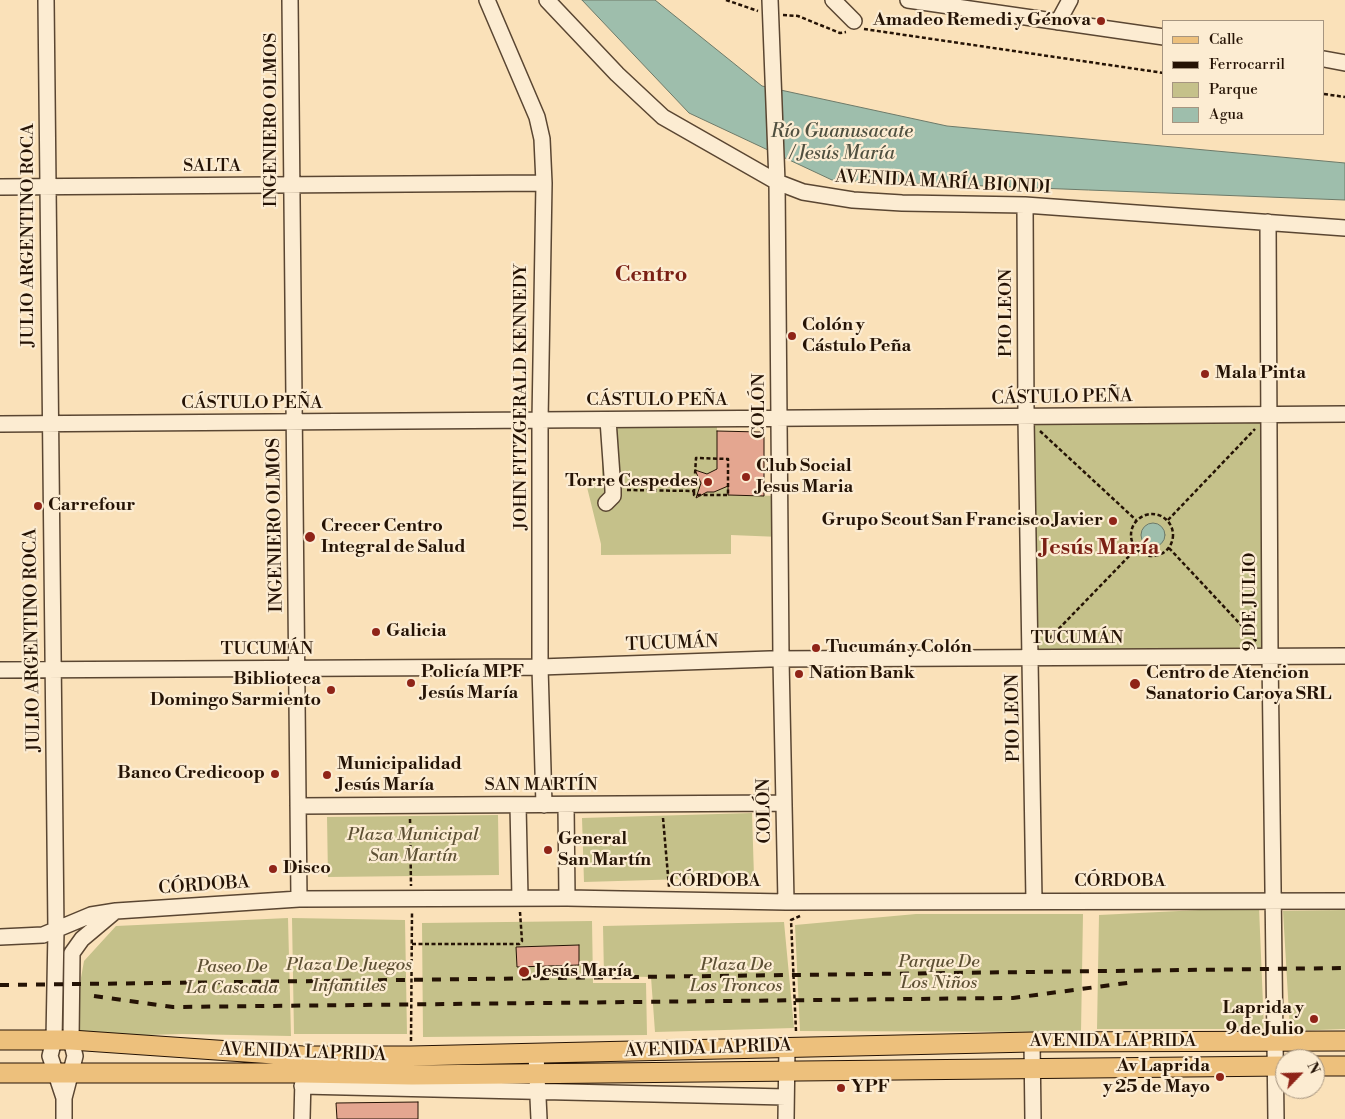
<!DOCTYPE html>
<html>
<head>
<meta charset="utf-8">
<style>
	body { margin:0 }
	#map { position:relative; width:1345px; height:1119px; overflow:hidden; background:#fae1b9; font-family:"Libre Bodoni",serif }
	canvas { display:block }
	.legend { position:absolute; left:1162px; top:20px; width:162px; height:115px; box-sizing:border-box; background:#fcecd2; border:1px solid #a69580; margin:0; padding:6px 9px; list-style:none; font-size:15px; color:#251305 }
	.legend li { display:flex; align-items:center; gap:10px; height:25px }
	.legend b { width:25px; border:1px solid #a69580 }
	.north { position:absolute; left:1275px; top:1049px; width:50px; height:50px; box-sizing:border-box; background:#fcecd2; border:1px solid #a69580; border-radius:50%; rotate:66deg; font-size:14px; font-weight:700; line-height:20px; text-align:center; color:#251305 }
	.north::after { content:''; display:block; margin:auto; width:18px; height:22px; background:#8f2418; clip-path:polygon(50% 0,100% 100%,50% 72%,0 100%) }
</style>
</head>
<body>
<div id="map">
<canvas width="1345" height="1119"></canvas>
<ul class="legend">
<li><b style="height:6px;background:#edc07c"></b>Calle</li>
<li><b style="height:6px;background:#251305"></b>Ferrocarril</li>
<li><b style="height:14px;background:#c5c18a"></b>Parque</li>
<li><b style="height:14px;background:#9ebeac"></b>Agua</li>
</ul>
<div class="north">N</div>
</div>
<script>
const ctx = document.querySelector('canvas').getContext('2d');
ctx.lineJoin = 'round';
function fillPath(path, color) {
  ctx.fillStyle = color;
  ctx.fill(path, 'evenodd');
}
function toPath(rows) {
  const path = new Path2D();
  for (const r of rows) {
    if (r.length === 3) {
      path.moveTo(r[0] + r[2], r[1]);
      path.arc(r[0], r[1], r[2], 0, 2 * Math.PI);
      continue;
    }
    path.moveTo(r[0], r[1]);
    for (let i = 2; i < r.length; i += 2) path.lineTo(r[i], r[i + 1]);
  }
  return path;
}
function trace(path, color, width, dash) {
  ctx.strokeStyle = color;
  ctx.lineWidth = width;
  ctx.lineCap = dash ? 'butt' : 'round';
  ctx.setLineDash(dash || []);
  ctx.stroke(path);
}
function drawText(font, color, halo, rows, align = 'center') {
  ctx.font = font + ' "Libre Bodoni",serif';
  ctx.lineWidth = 4.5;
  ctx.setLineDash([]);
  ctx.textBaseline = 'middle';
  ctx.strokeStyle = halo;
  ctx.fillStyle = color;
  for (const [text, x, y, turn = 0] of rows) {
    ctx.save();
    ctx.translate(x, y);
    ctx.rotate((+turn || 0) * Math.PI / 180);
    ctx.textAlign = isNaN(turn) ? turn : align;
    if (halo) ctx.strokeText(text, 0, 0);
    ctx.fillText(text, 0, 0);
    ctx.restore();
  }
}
fillPath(toPath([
	[1269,414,1270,656,1032,658,1026,418],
	[717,420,717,456,728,457,728,495,780,496,780,537,731,535,731,554,601,555,601,544,585,479,602,478,602,421],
	[752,813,754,877,584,882,582,818],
	[498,815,499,875,328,877,327,817],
	[1259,907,1264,1029,1097,1029,1099,915],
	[1345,910,1345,1029,1290,1031,1283,911],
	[916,914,1083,914,1081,1032,800,1031,795,925],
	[288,918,291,1036,182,1034,78,1037,79,989,84,961,116,926],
	[292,918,405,920,407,1034,294,1034],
	[592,921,593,983,646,983,647,1035,423,1037,422,923],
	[784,922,794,1028,655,1032,651,977,604,976,603,926]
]), '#c5c18a');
const water = toPath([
	[582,0,655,0,762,86,947,126,1345,163,1345,200,832,180,689,113,582,0],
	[1153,535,12]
]);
fillPath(water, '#9ebeac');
trace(water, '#6e7a69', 1);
const building = toPath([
	[717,431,760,432,764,437,764,496,728,495,728,486,714,492,707,492,696,498,701,483,695,470,707,474,717,469,717,431],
	[579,945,579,965,517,967,516,947,579,945],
	[418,1102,418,1119,337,1119,336,1103,418,1102]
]);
fillPath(building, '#e4a690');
trace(building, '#251305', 1);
const minor = toPath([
	[46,0,56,930,54,1040,50,1056,64,1098],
	[290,0,299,899],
	[487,0,537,117,542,139,544,183,540,421,540,667,544,805],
	[547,0,617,74,663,117,777,182,803,192,853,200,902,203,1025,205,1345,228],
	[770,0,777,182,781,659,786,902],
	[833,0,854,21],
	[908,0,1164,37],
	[1058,22,1070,0],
	[1324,59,1345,63],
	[0,187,544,183],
	[1025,205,1026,418,1034,901],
	[1268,222,1270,656,1276,1119],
	[0,424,1345,414],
	[606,503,613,496,613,490,608,420],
	[0,670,540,667,770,659,1345,656],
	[518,805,520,898],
	[566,805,567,898],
	[298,806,784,803],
	[0,937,43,935,91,915,116,911,299,899,567,898,786,902,1345,901],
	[1032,1042,1033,1119],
	[536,1054,539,1119],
	[302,1086,786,1097],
	[64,1119,64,1098,75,1056,71,1040,72,953,82,939,113,913],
	[302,1119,303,1078],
	[786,1119,787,1047]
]);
const major = toPath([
	[0,1040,71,1040,303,1056,411,1056,1032,1042,1345,1041],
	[1315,1066,1345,1066],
	[0,1073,303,1073,412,1075,1285,1066]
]);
trace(minor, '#5a4632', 18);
trace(major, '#251305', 21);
trace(toPath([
	[726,0,758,11],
	[783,15,798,16,840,33,846,32],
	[864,29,1164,73],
	[1324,94,1345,97],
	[1040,431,1136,520],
	[627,490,694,491,696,458,728,459,728,495,694,495,694,491],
	[1152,535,21],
	[1168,520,1255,429],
	[1169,548,1257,642],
	[1045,643,1136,549],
	[663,818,669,887],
	[410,819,411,886],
	[412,944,519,944,522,941,520,912],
	[796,1031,791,920,800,916],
	[411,1041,412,912]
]), '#251305', 2.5, [4, 2.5]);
trace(minor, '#fcecd2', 15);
trace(major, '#edc07c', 19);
trace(toPath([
	[0,985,1345,968],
	[94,996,173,1007,909,999,1013,998,1134,982]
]), '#251305', 4, [9, 9]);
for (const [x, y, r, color] of [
	[1101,21,5,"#8f2418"],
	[792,336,5,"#8f2418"],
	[1205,374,5,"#8f2418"],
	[746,477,5,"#8f2418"],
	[708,482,5,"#8f2418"],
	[38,506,5,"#8f2418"],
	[1113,521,5,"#8f2418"],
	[310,537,6,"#8f2418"],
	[376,632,5,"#8f2418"],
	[816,648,5,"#8f2418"],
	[799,674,5,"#8f2418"],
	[411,683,5,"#8f2418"],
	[1135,684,6,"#8f2418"],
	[331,690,5,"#8f2418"],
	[275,774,5,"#8f2418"],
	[327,775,5,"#8f2418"],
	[548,850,5,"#8f2418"],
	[273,869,5,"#8f2418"],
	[524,972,6,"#8f2418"],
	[1314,1019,5,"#8f2418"],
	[1220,1077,5,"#8f2418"],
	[841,1088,5,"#8f2418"]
]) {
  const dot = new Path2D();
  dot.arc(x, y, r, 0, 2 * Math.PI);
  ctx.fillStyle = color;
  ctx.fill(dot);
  trace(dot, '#fcecd2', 2);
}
drawText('bold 18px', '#251305', '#fcecd2', [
	["Amadeo Remedi y Génova",1091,21,"right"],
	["Colón y",802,326],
	["Cástulo Peña",802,347],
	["Mala Pinta",1215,374],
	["Club Social",756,467],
	["Jesus Maria",756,488],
	["Torre Cespedes",698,482,"right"],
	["Carrefour",48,506],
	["Grupo Scout San Francisco Javier",1103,521,"right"],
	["Crecer Centro",321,527],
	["Integral de Salud",321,548],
	["Galicia",386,632],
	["Tucumán y Colón",826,648],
	["Policía MPF",421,673],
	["Jesús María",421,694],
	["Nation Bank",809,674],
	["Centro de Atencion",1146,674],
	["Sanatorio Caroya SRL",1146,695],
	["Biblioteca",321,680,"right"],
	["Domingo Sarmiento",321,701,"right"],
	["Municipalidad",337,765],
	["Jesús María",337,786],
	["Banco Credicoop",265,774,"right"],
	["General",558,840],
	["San Martín",558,861],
	["Disco",283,869],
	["Jesús María",535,972],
	["Laprida y",1304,1009,"right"],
	["9 de Julio",1304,1030,"right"],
	["Av Laprida",1210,1067,"right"],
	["y 25 de Mayo",1210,1088,"right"],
	["YPF",851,1088]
], 'left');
drawText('18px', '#251305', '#fcecd2', [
	["INGENIERO OLMOS",272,120,-90],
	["SALTA",212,167],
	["AVENIDA MARÍA BIONDI",943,183,3],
	["JULIO ARGENTINO ROCA",29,235,-90],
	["PIO LEON",1007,313,-90],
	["JOHN FITZGERALD KENNEDY",522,397,-90],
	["CÁSTULO PEÑA",1062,398,-1],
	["CÁSTULO PEÑA",657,401],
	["CÁSTULO PEÑA",252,404],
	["COLÓN",760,406,-90],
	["INGENIERO OLMOS",276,525,-91],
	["9 DE JULIO",1251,602,-90],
	["TUCUMÁN",1077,639],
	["JULIO ARGENTINO ROCA",33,640,-91],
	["TUCUMÁN",672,644,-2],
	["TUCUMÁN",267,650],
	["PIO LEON",1014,718,-91],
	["SAN MARTÍN",541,786],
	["COLÓN",765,811,-91],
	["CÓRDOBA",715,882],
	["CÓRDOBA",1120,882],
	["CÓRDOBA",204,886,-4],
	["AVENIDA LAPRIDA",1113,1042],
	["AVENIDA LAPRIDA",708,1049,-2],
	["AVENIDA LAPRIDA",303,1053,2]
]);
drawText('italic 18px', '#5d5034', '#fcecd2', [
	["Plaza Municipal",413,836],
	["San Martín",413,857],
	["Parque De",939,963],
	["Los Niños",939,984],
	["Plaza De Juegos",349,966],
	["Infantiles",349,987],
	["Plaza De",736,966],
	["Los Troncos",736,987],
	["Paseo De",232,968],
	["La Cascada",232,989]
]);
drawText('italic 19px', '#4f4f3f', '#fcecd2', [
	["Río Guanusacate",842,132],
	["/ Jesús María",842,154]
]);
drawText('bold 22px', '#7a1f14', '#fcecd2', [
	["Centro",651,276],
	["Jesús María",1100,549]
]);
</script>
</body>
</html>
